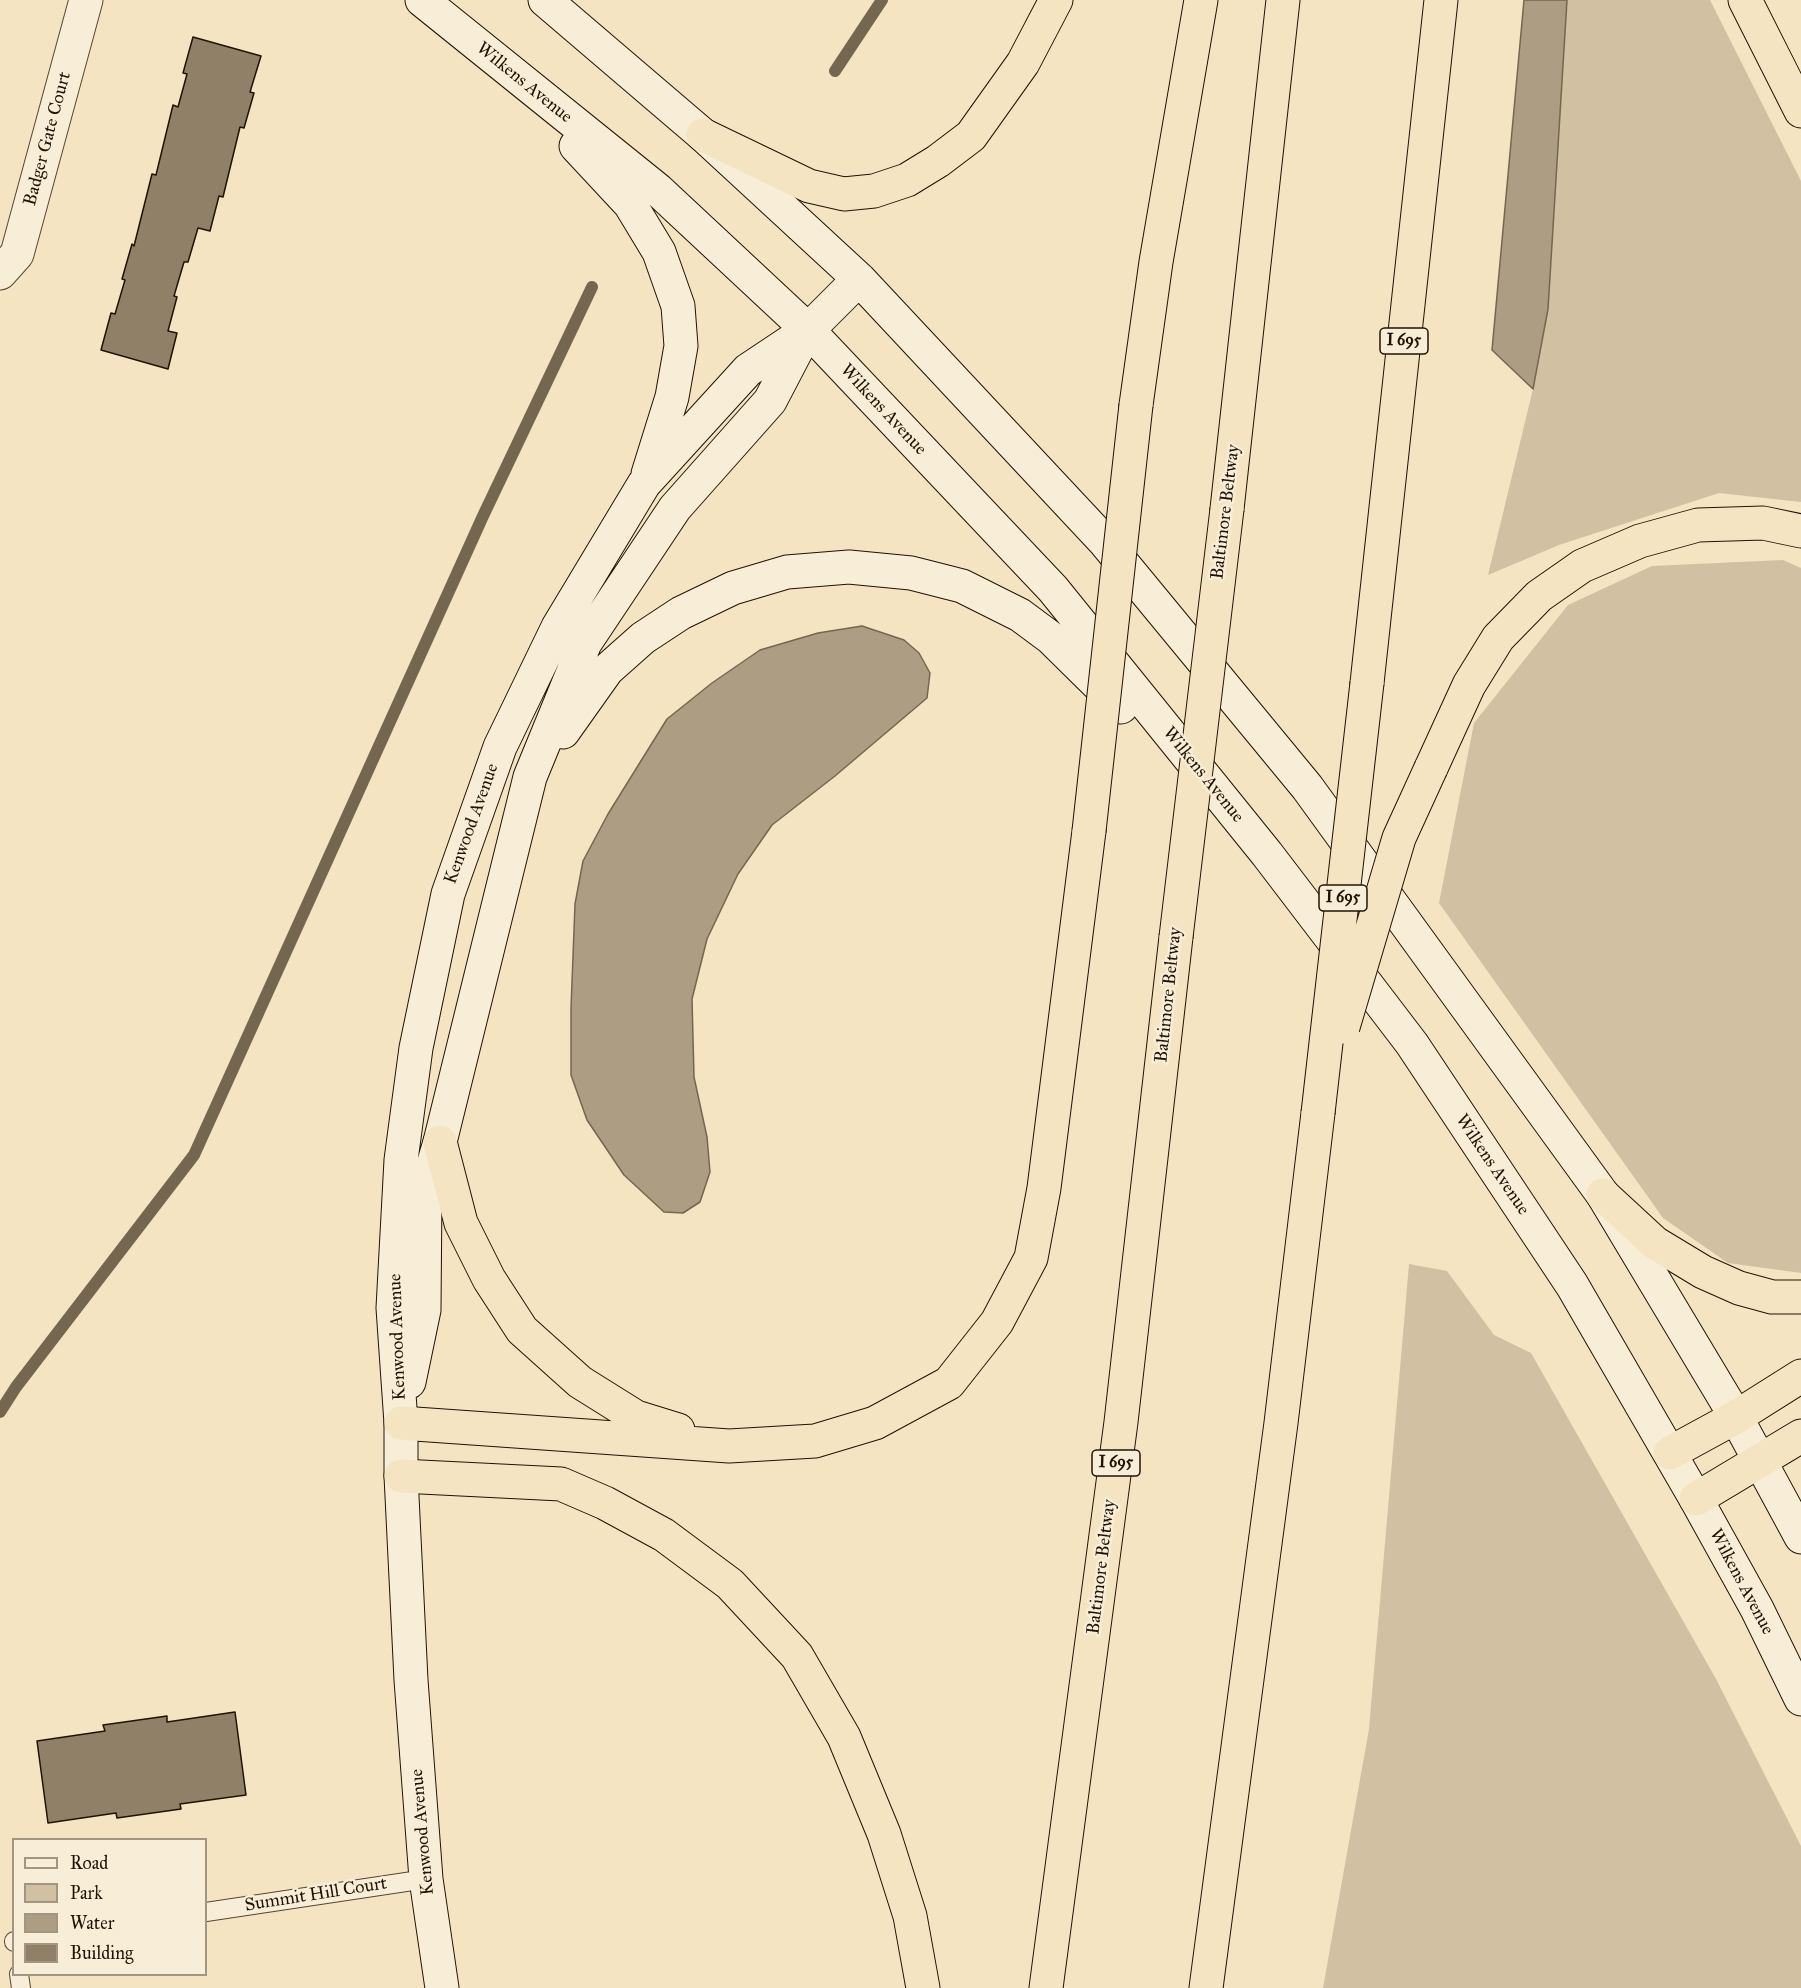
<!DOCTYPE html>
<html>
<head>
<meta charset="utf-8">
<style>
	body { margin:0 }
	#map { position:relative; width:1801px; height:1988px; overflow:hidden; background:#f5e4c2; font-family:"IM FELL Great Primer",serif }
	canvas { display:block }
	.legend { position:absolute; left:12px; top:1838px; width:195px; height:138px; box-sizing:border-box; background:#f8edd7; border:2px solid #a29683; margin:0; padding:8px 10px; list-style:none; font-size:18px; color:#201305 }
	.legend li { display:flex; align-items:center; gap:12px; height:30px }
	.legend b { width:30px; border:2px solid #a29683 }
</style>
</head>
<body>
<div id="map">
<canvas width="1801" height="1988"></canvas>
<ul class="legend">
<li><b style="height:8px;background:#f8edd7"></b>Road</li>
<li><b style="height:16px;background:#d1c0a2"></b>Park</li>
<li><b style="height:16px;background:#ad9d82"></b>Water</li>
<li><b style="height:16px;background:#8f8067"></b>Building</li>
</ul>
</div>
<script>
const ctx = document.querySelector('canvas').getContext('2d');
ctx.lineJoin = 'round';
function fillPath(path, color) {
  ctx.fillStyle = color;
  ctx.fill(path, 'evenodd');
}
function toPath(rows) {
  const path = new Path2D();
  for (const r of rows) {
    path.moveTo(r[0], r[1]);
    for (let i = 2; i < r.length; i += 2) path.lineTo(r[i], r[i + 1]);
  }
  return path;
}
function trace(path, color, width, dash) {
  ctx.strokeStyle = color;
  ctx.lineWidth = width;
  ctx.lineCap = dash ? 'butt' : 'round';
  ctx.setLineDash(dash || []);
  ctx.stroke(path);
}
function drawText(font, color, halo, rows, align = 'center') {
  ctx.font = font + ' "IM FELL Great Primer",serif';
  ctx.lineWidth = 5;
  ctx.setLineDash([]);
  ctx.textBaseline = 'middle';
  ctx.strokeStyle = halo;
  ctx.fillStyle = color;
  for (const [text, x, y, turn = 0] of rows) {
    ctx.save();
    ctx.translate(x, y);
    ctx.rotate((+turn || 0) * Math.PI / 180);
    ctx.textAlign = isNaN(turn) ? turn : align;
    if (halo) ctx.strokeText(text, 0, 0);
    ctx.fillText(text, 0, 0);
    ctx.restore();
  }
}
fillPath(toPath([
	[1567,0,1710,0,1801,181,1801,502,1719,493,1559,545,1488,575,1533,389,1548,309],
	[1783,560,1801,568,1801,1273,1728,1263,1663,1218,1439,903,1474,723,1568,605,1652,566],
	[1409,1264,1447,1271,1494,1335,1531,1353,1716,1679,1801,1846,1801,1988,1323,1988,1369,1729]
]), '#d1c0a2');
const water = toPath([
	[1524,0,1567,0,1548,309,1533,389,1492,350,1524,0],
	[862,626,904,640,919,653,930,673,927,698,835,776,772,825,738,874,707,939,692,999,694,1077,707,1137,710,1172,700,1202,683,1213,664,1212,624,1175,587,1120,571,1075,571,1008,575,904,583,861,608,814,667,719,712,683,760,650,818,633,862,626]
]);
fillPath(water, '#ad9d82');
trace(water, '#756650', 1.5);
trace(toPath([
	[835,71,882,0],
	[0,1412,16,1387,194,1155,483,516,592,287]
]), '#756650', 12);
const building = toPath([
	[193,37,261,56,250,92,254,93,244,128,240,127,223,197,219,196,210,231,198,228,188,262,184,262,174,296,177,297,168,331,177,333,168,369,101,350,111,313,115,314,125,280,122,279,132,244,134,246,152,174,156,175,173,105,178,107,187,74,183,73,193,37],
	[235,1712,246,1795,180,1804,181,1809,117,1818,116,1813,48,1823,37,1741,105,1731,103,1725,167,1716,167,1722,235,1712]
]);
fillPath(building, '#8f8067');
trace(building, '#201305', 1.5);
const lane = toPath([
	[206,1912,426,1879],
	[14,1941,14,1942],
	[19,1974,21,1988]
]);
const street = toPath([
	[0,273,17,254,86,0]
]);
const secondary = toPath([
	[422,0,658,190,808,330,1053,589,1267,854,1412,1044,1572,1285,1696,1499,1757,1609,1801,1699],
	[545,0,703,135,859,279,1105,542,1307,787,1603,1195,1736,1417,1801,1537],
	[576,146,630,204,659,252,678,306,681,346,672,397,648,474],
	[563,732,607,670,643,638,681,613,733,588,787,572,849,567,911,573,962,586,1020,615,1051,638,1121,707],
	[409,1382,424,1310,425,1192,440,1142,530,777,585,643,675,508,770,401,805,334],
	[442,1988,426,1879,411,1680,401,1476,401,1423,393,1308,401,1160,416,1048,448,894,500,747,558,627,644,484,748,370,808,330,859,279]
]);
const highway = toPath([
	[1745,0,1801,111],
	[703,135,809,186,844,194,874,191,907,180,938,161,971,136,1023,63,1056,0],
	[1136,405,1156,262,1201,0],
	[1227,509,1283,0],
	[1367,683,1441,0],
	[1431,768,1469,685,1498,638,1539,596,1582,566,1640,541,1698,525,1763,523,1801,531],
	[440,1142,461,1223,489,1279,522,1330,580,1382,636,1417,678,1430],
	[1603,1195,1655,1243,1703,1272,1739,1288,1772,1297,1801,1297],
	[401,1423,729,1446,815,1441,875,1423,949,1383,997,1322,1031,1258,1044,1188,1089,831],
	[1670,1453,1736,1417,1801,1376],
	[401,1476,561,1484,605,1503,664,1535,730,1584,797,1656,844,1737,884,1834,910,1916,923,1988],
	[1696,1499,1801,1436],
	[1046,1988,1121,1422,1176,937],
	[1206,1988,1281,1423,1318,1113]
]);
trace(lane, '#554734', 20);
trace(street, '#554734', 35);
trace(secondary, '#201305', 35);
trace(highway, '#201305', 35);
trace(lane, '#f8edd7', 18);
trace(street, '#f8edd7', 33);
trace(secondary, '#f8edd7', 33);
trace(highway, '#f5e4c2', 33);
const highwayBridge = toPath([
	[1089,831,1136,405],
	[1176,937,1227,509],
	[1343,1027,1399,838,1431,768],
	[1318,1113,1367,683]
]);
trace(highwayBridge, '#201305', 35, []);
trace(highwayBridge, '#f5e4c2', 33);
for (const [x, y, w] of [
	[1404,341,48],
	[1343,898,48],
	[1116,1463,48]
]) {
  const box = new Path2D();
  box.roundRect(x - w / 2, y - 13, w, 26, 4.5);
  ctx.fillStyle = '#f8edd7';
  ctx.fill(box);
  trace(box, '#201305', 1.5);
}
drawText('bold 16px', '#201305', null, [
	["I 695",1404,341],
	["I 695",1343,898],
	["I 695",1116,1463]
]);
drawText('18px', '#201305', '#f8edd7', [
	["Wilkens Avenue",524,83,39],
	["Badger Gate Court",48,139,-75],
	["Wilkens Avenue",883,410,47],
	["Baltimore Beltway",1226,512,-83],
	["Wilkens Avenue",1203,775,51],
	["Kenwood Avenue",472,824,-70],
	["Baltimore Beltway",1169,995,-84],
	["Wilkens Avenue",1492,1165,56],
	["Kenwood Avenue",398,1337,-92],
	["Baltimore Beltway",1102,1567,-83],
	["Wilkens Avenue",1741,1582,62],
	["Kenwood Avenue",423,1832,-95],
	["Summit Hill Court",316,1895,-9]
]);
</script>
</body>
</html>
